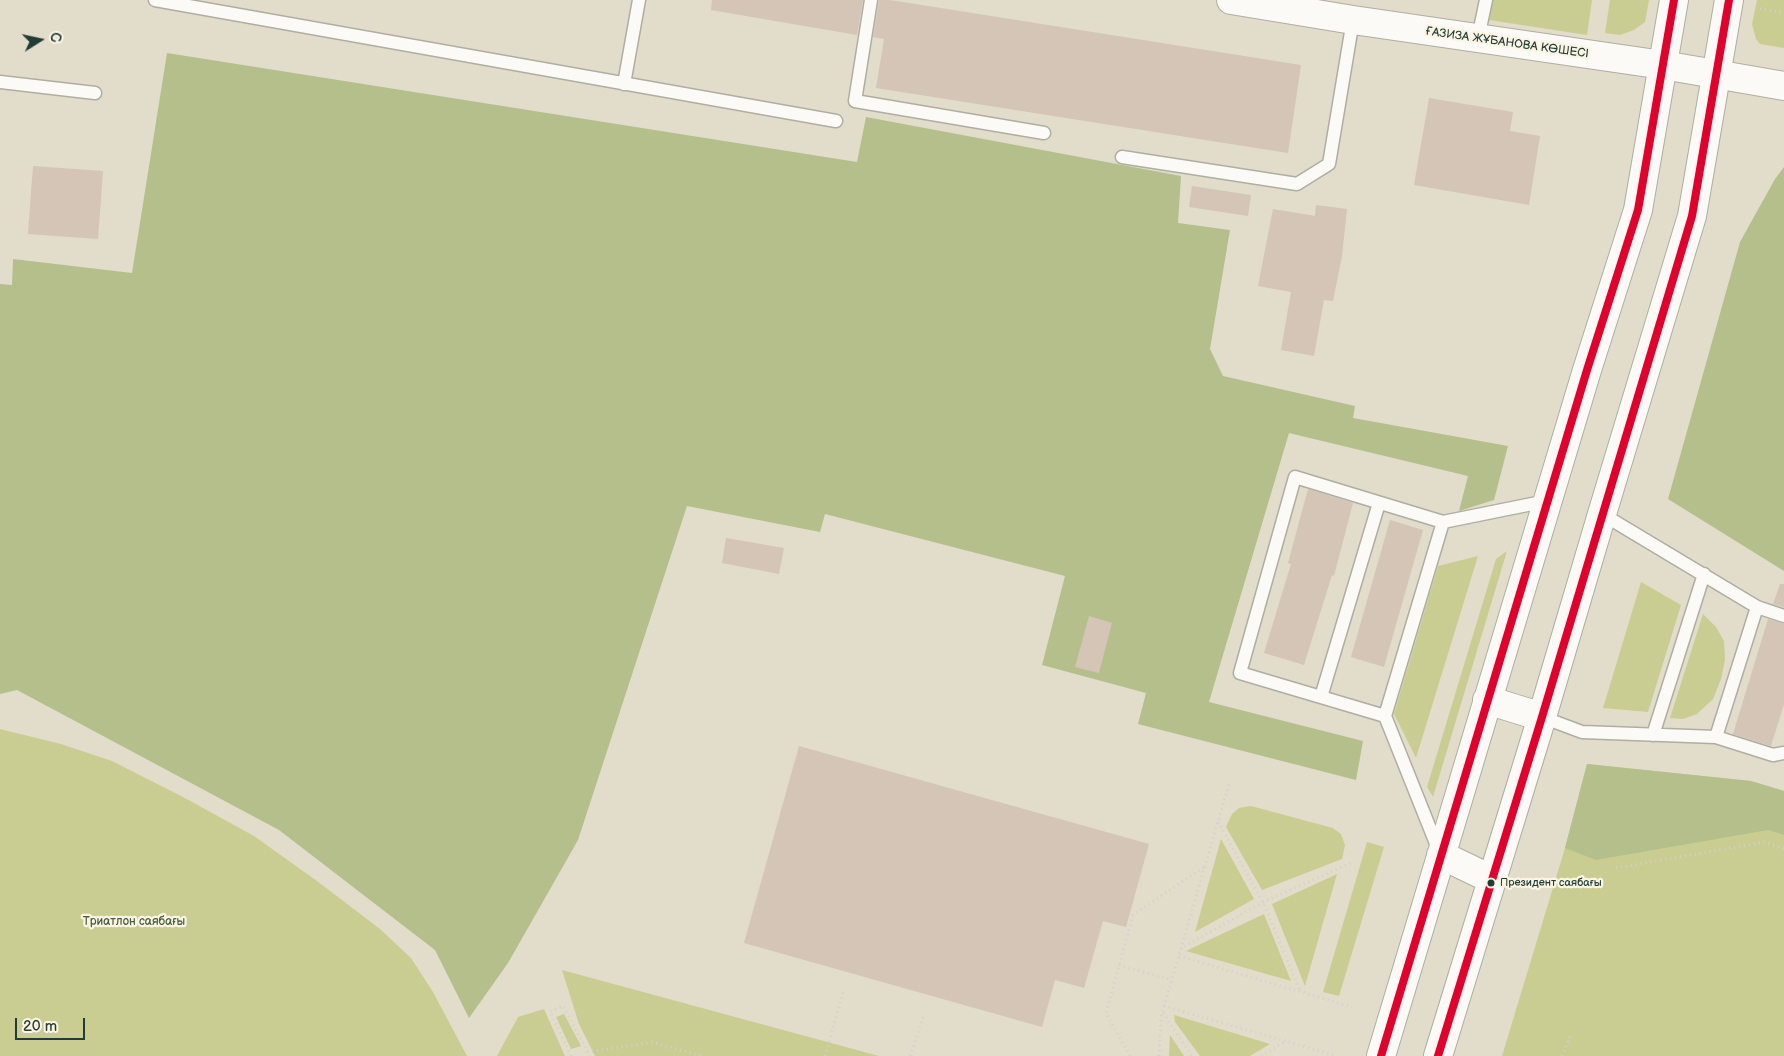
<!DOCTYPE html>
<html>
<head>
<meta charset="utf-8">
<style>
	body { margin:0 }
	#map { position:relative; width:1784px; height:1056px; overflow:hidden; background:#e2dcca; font-family:"Balsamiq Sans",sans-serif }
	canvas { display:block }
	.north { position:absolute; left:15px; top:15px; width:50px; height:50px; -webkit-text-stroke:4px #fcf5e5; paint-order:stroke; rotate:80deg; font-size:14px; font-weight:700; line-height:20px; text-align:center; color:#1f3d34 }
	.north::after { content:''; display:block; margin:auto; width:18px; height:22px; background:#1f3d34; clip-path:polygon(50% 0,100% 100%,50% 72%,0 100%) }
	.scale { position:absolute; left:15px; top:1018px; width:70px; height:22px; box-sizing:border-box; border:2px solid #1f3d34; border-top:0; padding-left:6px; font-size:15px; line-height:18px; white-space:nowrap; color:#1f3d34; -webkit-text-stroke:4px #fcf5e5; paint-order:stroke }
</style>
</head>
<body>
<div id="map">
<canvas width="1784" height="1056"></canvas>
<div class="north">С</div>
<div class="scale">20 m</div>
</div>
<script>
const ctx = document.querySelector('canvas').getContext('2d');
ctx.lineJoin = 'round';
function fillPath(path, color) {
  ctx.fillStyle = color;
  ctx.fill(path, 'evenodd');
}
function toPath(rows) {
  const path = new Path2D();
  for (const r of rows) {
    path.moveTo(r[0], r[1]);
    for (let i = 2; i < r.length; i += 2) path.lineTo(r[i], r[i + 1]);
  }
  return path;
}
function trace(path, color, width, dash) {
  ctx.strokeStyle = color;
  ctx.lineWidth = width;
  ctx.lineCap = dash ? 'butt' : 'round';
  ctx.setLineDash(dash || []);
  ctx.stroke(path);
}
function drawText(font, color, halo, rows, align = 'center') {
  ctx.font = font + ' "Balsamiq Sans",sans-serif';
  ctx.lineWidth = 4.5;
  ctx.setLineDash([]);
  ctx.textBaseline = 'middle';
  ctx.strokeStyle = halo;
  ctx.fillStyle = color;
  for (const [text, x, y, turn = 0] of rows) {
    ctx.save();
    ctx.translate(x, y);
    ctx.rotate((+turn || 0) * Math.PI / 180);
    ctx.textAlign = isNaN(turn) ? turn : align;
    if (halo) ctx.strokeText(text, 0, 0);
    ctx.fillText(text, 0, 0);
    ctx.restore();
  }
}
fillPath(toPath([
	[1492,0,1592,0,1587,35,1489,20],
	[1610,0,1649,0,1645,22,1634,30,1620,35,1605,33],
	[1757,0,1784,0,1784,48,1760,44,1756,39,1752,24],
	[1507,551,1433,797,1427,787,1496,559],
	[1478,556,1416,758,1394,714,1438,566],
	[1641,582,1681,605,1648,712,1603,708],
	[1703,614,1716,627,1724,641,1725,660,1721,679,1713,699,1697,714,1683,719,1670,718],
	[0,729,61,744,112,761,183,797,254,836,317,881,380,929,411,958,433,992,467,1056,0,1056],
	[1587,764,1751,781,1784,791,1784,1056,1502,1056,1565,848],
	[1251,806,1333,828,1341,834,1345,845,1342,859,1262,890,1226,827,1232,814,1239,808],
	[1221,839,1254,899,1195,932],
	[1367,842,1384,847,1339,996,1323,992],
	[1337,874,1305,986,1272,904],
	[1264,914,1291,981,1186,951],
	[562,970,879,1056,595,1056,579,1024],
	[544,1009,565,1056,497,1056,518,1017],
	[564,1014,581,1046,571,1049,556,1017],
	[1174,1015,1270,1044,1250,1056,1200,1056,1175,1022],
	[1170,1035,1184,1056,1169,1056]
]), '#cacd91');
fillPath(toPath([
	[167,53,857,162,866,117,1181,176,1178,223,1230,230,1210,349,1223,376,1355,406,1353,418,1508,446,1494,500,1459,511,1468,476,1289,433,1209,702,1363,741,1356,780,1138,724,1146,693,1042,665,1065,576,825,514,820,532,687,506,578,840,508,963,469,1018,435,950,279,830,17,690,0,694,0,284,12,285,13,259,132,273],
	[1784,167,1784,571,1668,499,1740,242,1775,179],
	[1587,764,1751,781,1784,791,1784,835,1768,830,1596,860,1565,848]
]), '#b5bf8c');
fillPath(toPath([
	[712,0,863,0,857,35,711,10],
	[879,0,890,0,1301,65,1288,153,876,88,884,39,873,37],
	[1429,98,1513,112,1510,131,1540,136,1529,205,1414,185],
	[33,166,103,171,98,239,28,234],
	[1192,186,1251,195,1248,216,1189,207],
	[1316,205,1347,209,1342,256,1333,301,1324,300,1314,356,1281,350,1291,292,1258,286,1273,209,1315,216],
	[1308,489,1353,503,1334,576,1332,575,1304,665,1264,653,1291,564,1288,563],
	[1390,520,1423,530,1384,667,1351,657],
	[726,538,784,548,779,574,722,563],
	[1780,584,1784,584,1784,607,1773,604],
	[1089,616,1112,623,1099,673,1075,667],
	[1768,619,1784,624,1784,704,1771,746,1733,734],
	[799,746,1149,844,1126,927,1103,921,1084,988,1055,980,1042,1027,744,943]
]), '#d4c5b6');
const service = toPath([
	[155,0,836,121],
	[871,0,855,101,1044,133],
	[1478,38,1486,0],
	[0,82,95,93],
	[624,84,639,0],
	[1122,157,1297,184,1329,164,1353,20],
	[1757,607,1784,616],
	[1321,697,1379,503],
	[1385,716,1240,673,1295,477,1443,522,1547,501],
	[1542,717,1582,732,1716,737,1757,607,1602,514],
	[1653,735,1704,574],
	[1716,737,1773,755,1784,753],
	[1439,851,1385,716,1443,522]
]);
const tertiary = toPath([
	[1231,0,1353,20,1663,65]
]);
const secondary = toPath([
	[1663,65,1784,86],
	[1487,700,1542,717],
	[1441,855,1491,879],
	[1381,1056,1587,370,1638,210,1674,0],
	[1438,1056,1542,717,1602,514,1692,216,1729,0]
]);
trace(service, '#afaea2', 15);
trace(tertiary, '#afaea2', 30);
trace(secondary, '#afaea2', 30);
trace(toPath([
	[1755,8,1784,13],
	[1218,822,1263,902,1300,991],
	[1616,868,1765,842,1784,849],
	[1180,949,1263,902,1351,863],
	[1179,956,1352,1007],
	[1119,965,1172,980],
	[1164,1006,1337,1056],
	[1163,1013,1192,1056],
	[587,1052,652,1042,701,1056],
	[571,1056,550,1011,563,1006,590,1056],
	[825,1056,844,989],
	[910,1056,924,1015],
	[1130,1056,1106,1013,1133,915,1204,867],
	[1159,1056,1161,1017,1229,784],
	[1261,1056,1286,1041],
	[1562,1056,1571,1034]
]), '#d1d1cd', 3, [1, 4]);
trace(service, '#fbfaf7', 12);
trace(tertiary, '#fbfaf7', 28);
trace(secondary, '#fbfaf7', 28);
trace(toPath([
	[1381,1056,1587,370,1638,210,1674,0],
	[1438,1056,1542,717,1692,216,1729,0]
]), '#e4002b', 8);
for (const [x, y, r, color] of [
	[1491,883,4.5,"#1f3d34"]
]) {
  const dot = new Path2D();
  dot.arc(x, y, r, 0, 2 * Math.PI);
  ctx.fillStyle = color;
  ctx.fill(dot);
  trace(dot, '#fcf5e5', 2);
}
drawText('11px', '#1f3d34', '#fcf5e5', [
	["Президент саябағы",1500,883]
], 'left');
drawText('12px', '#1f3d34', '#fcf5e5', [
	["ҒАЗИЗА ЖҰБАНОВА КӨШЕСІ",1507,43,8]
]);
drawText('12px', '#455e40', '#fcf5e5', [
	["Триатлон саябағы",134,922]
]);
</script>
</body>
</html>
